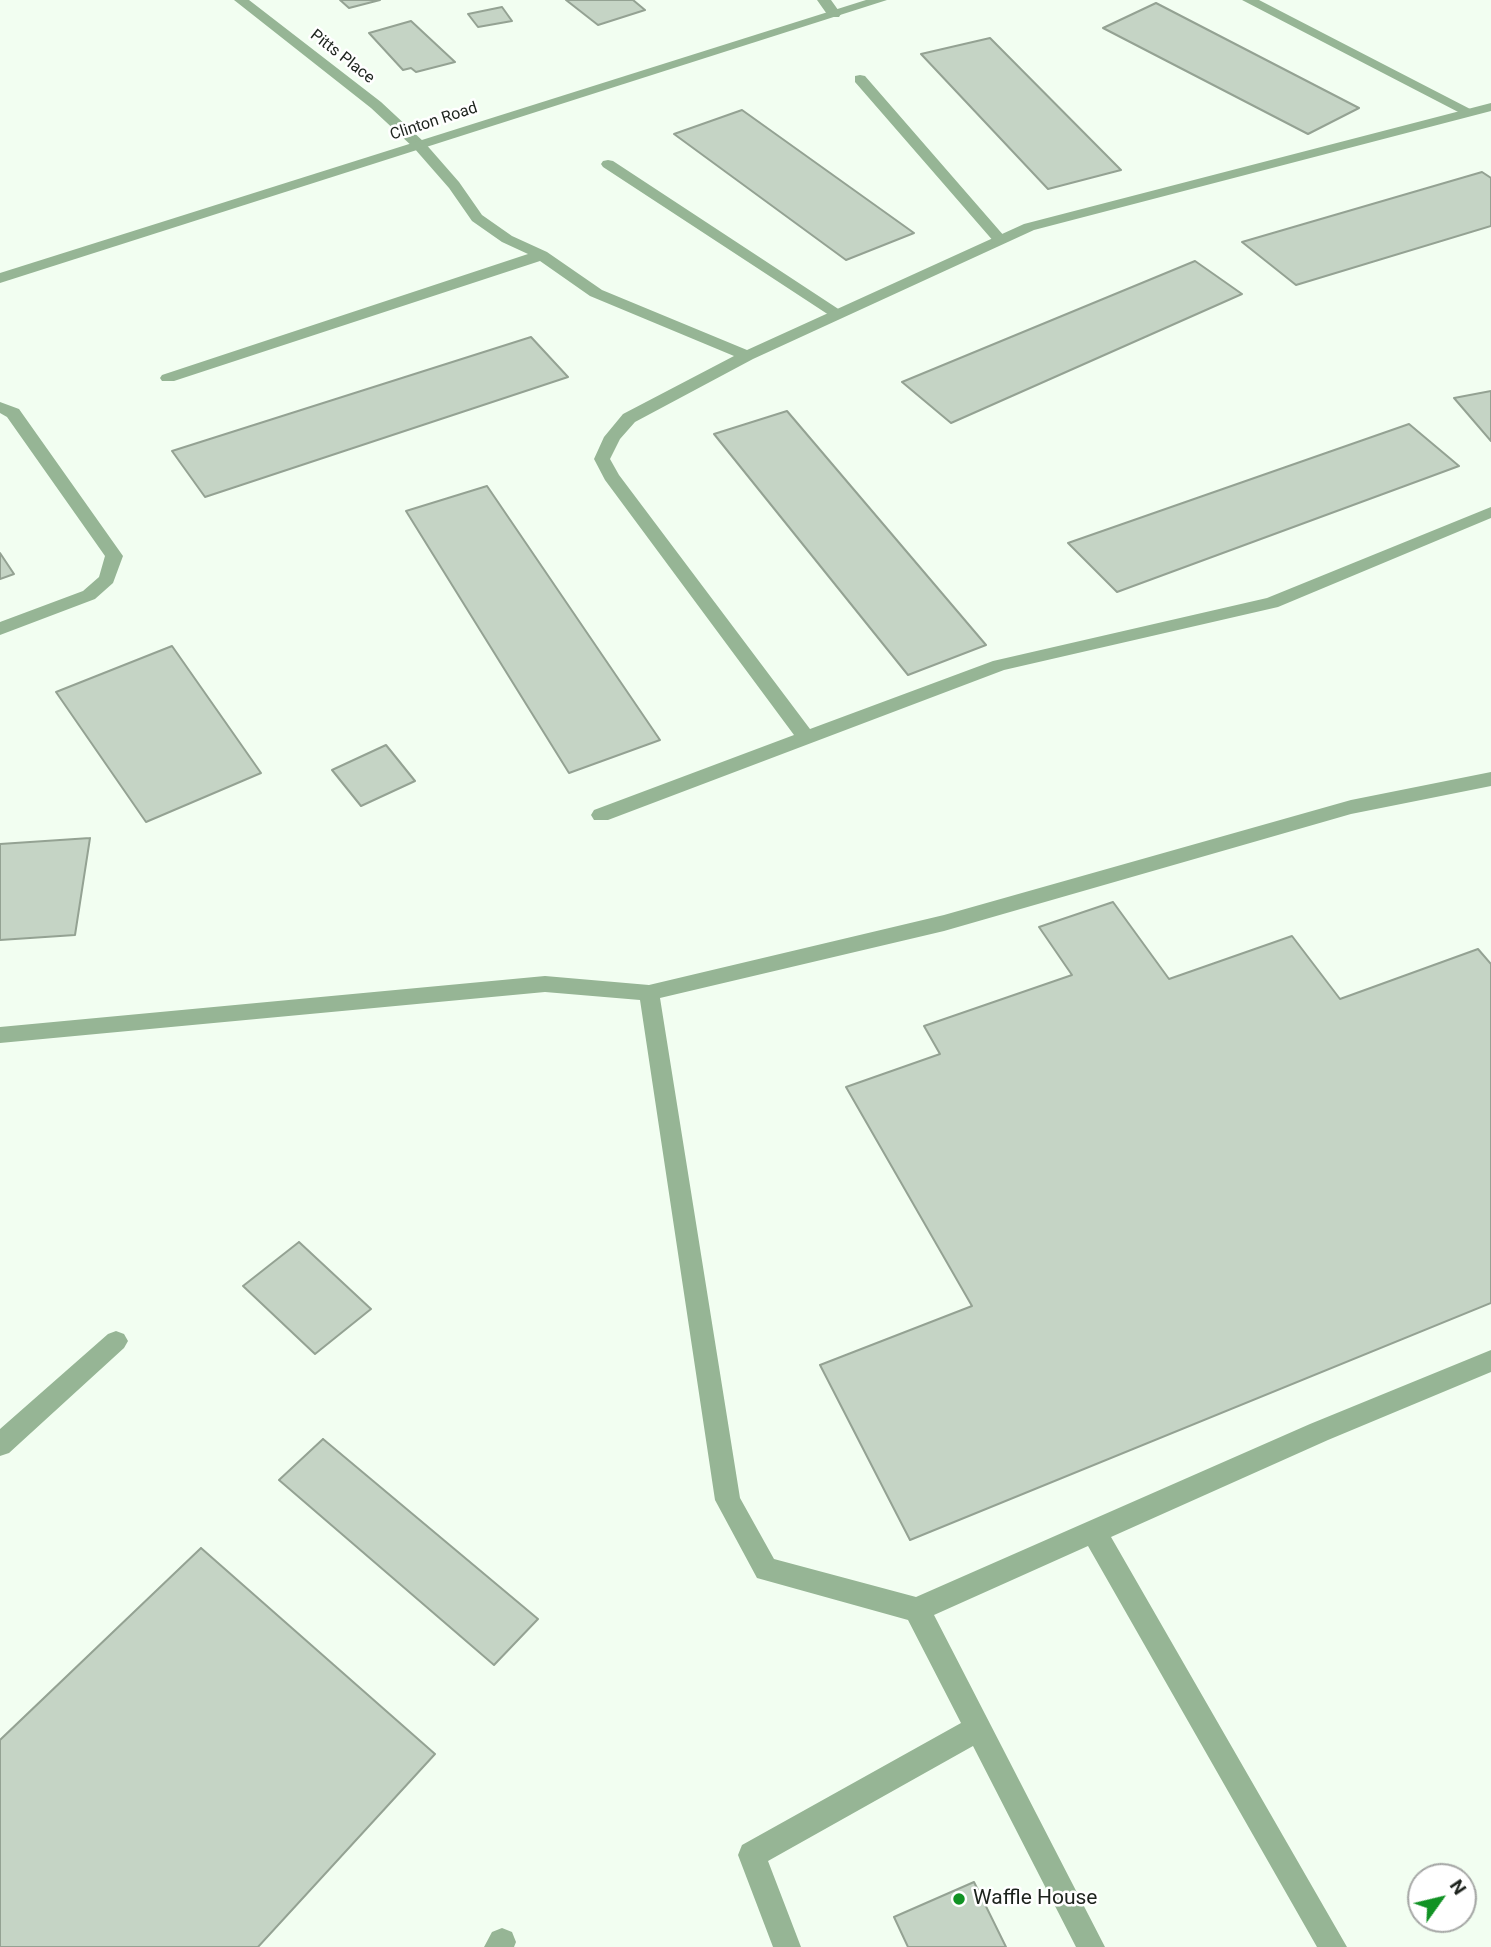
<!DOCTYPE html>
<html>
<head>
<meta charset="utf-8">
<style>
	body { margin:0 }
	#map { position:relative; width:1491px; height:1947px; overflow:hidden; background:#f2fef1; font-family:Roboto,sans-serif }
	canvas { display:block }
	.north { position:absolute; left:1407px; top:1863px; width:70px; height:70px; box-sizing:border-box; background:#fff; border:2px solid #a5a7a5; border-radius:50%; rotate:56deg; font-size:19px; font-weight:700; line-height:28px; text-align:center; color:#1d231d }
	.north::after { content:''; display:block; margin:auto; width:24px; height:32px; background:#119224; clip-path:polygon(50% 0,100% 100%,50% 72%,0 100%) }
</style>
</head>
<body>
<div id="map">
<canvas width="1491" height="1947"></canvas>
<div class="north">N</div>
</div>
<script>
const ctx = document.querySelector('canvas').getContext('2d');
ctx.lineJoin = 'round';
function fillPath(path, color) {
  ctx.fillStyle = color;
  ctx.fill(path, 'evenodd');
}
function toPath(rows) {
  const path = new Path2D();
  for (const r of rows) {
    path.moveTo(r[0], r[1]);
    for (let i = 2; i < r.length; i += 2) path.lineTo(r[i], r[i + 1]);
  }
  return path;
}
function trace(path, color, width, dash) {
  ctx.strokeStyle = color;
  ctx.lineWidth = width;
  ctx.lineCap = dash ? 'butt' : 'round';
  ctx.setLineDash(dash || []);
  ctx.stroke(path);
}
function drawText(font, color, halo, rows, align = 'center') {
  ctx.font = font + ' Roboto,sans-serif';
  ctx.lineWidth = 5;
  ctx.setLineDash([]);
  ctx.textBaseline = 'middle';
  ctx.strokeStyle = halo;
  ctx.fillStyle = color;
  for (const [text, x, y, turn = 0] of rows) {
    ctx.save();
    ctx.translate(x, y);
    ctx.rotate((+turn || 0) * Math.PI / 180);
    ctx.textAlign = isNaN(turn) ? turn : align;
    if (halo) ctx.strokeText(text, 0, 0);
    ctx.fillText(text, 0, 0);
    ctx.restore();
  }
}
const building = toPath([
	[340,0,380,0,349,8,340,0],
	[566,0,633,0,645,10,598,25,566,0],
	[1156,3,1359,108,1308,134,1103,28,1156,3],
	[502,7,512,21,478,27,468,14,502,7],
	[411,21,455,62,416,72,411,68,403,70,369,33,411,21],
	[990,38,1121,170,1048,189,921,54,990,38],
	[742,110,914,233,846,260,674,134,742,110],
	[1482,172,1491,178,1491,226,1296,285,1242,242,1482,172],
	[1195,261,1242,294,951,423,902,382,1195,261],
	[531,337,568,377,205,497,172,451,531,337],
	[1491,391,1491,441,1454,398,1491,391],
	[787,411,986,645,908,675,714,434,787,411],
	[1409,424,1459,466,1117,592,1068,543,1409,424],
	[487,486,660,740,569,773,406,511,487,486],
	[0,553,14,574,0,579,0,553],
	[172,646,261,773,146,822,56,692,172,646],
	[386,745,415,781,361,806,332,770,386,745],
	[90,838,75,935,0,940,0,844,90,838],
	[1113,902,1169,979,1292,936,1340,999,1478,949,1491,964,1491,1303,910,1540,820,1365,972,1306,846,1087,940,1054,924,1026,1072,975,1039,927,1113,902],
	[299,1242,371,1309,315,1354,243,1286,299,1242],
	[323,1439,538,1619,494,1665,279,1480,323,1439],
	[201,1548,435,1754,258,1947,0,1947,0,1740,201,1548],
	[974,1882,1006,1947,908,1947,894,1917,974,1882]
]);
fillPath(building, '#c5d4c5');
trace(building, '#94a293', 2);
fillPath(toPath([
	[1242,0,1259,0,1476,112,1469,116,1464,115,1242,0],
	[860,75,865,76,1005,237,1008,240,1005,243,995,243,855,82,855,76,860,75],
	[608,160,613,161,846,314,838,319,832,317,603,167,601,164,603,161,608,160],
	[1491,772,1491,786,1351,814,944,931,660,998,740,1498,774,1559,916,1597,1310,1424,1491,1350,1491,1372,1328,1440,1111,1537,1347,1947,1317,1947,1088,1546,934,1615,1105,1947,1076,1947,973,1746,768,1861,801,1947,773,1947,738,1855,742,1845,961,1723,908,1620,757,1578,715,1500,640,1000,545,992,0,1043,0,1027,545,976,649,985,944,915,1351,800,1491,772],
	[116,1331,124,1334,128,1341,124,1348,9,1453,0,1456,0,1429,108,1334,116,1331],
	[502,1928,512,1932,516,1942,514,1947,484,1947,492,1932,502,1928]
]), '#96b595');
fillPath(toPath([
	[234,0,249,0,381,102,424,142,459,182,482,215,512,236,547,252,602,290,747,350,1024,224,1491,103,1491,111,1034,230,753,359,635,422,620,439,610,459,619,475,810,729,993,661,1267,598,1491,507,1491,518,1278,607,1004,670,608,820,594,820,591,815,594,810,794,735,605,480,594,459,604,437,623,414,734,356,590,296,540,261,174,381,162,381,160,378,162,375,528,254,502,242,472,221,449,188,414,148,371,108,234,0],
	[817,0,831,0,841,14,839,17,829,17,817,0],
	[0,402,19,409,123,556,113,583,95,599,0,635,0,622,83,591,99,577,105,556,7,417,0,413,0,402]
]), '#96b595');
fillPath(toPath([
	[866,0,887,0,0,283,0,273,866,0]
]), '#96b595');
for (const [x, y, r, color] of [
	[959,1899,7,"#119224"]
]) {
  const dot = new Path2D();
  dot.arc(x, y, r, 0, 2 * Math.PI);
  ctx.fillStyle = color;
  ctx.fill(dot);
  trace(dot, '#fff', 2.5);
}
drawText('16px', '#1d231d', '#fff', [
	["Pitts Place",342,57,38],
	["Clinton Road",434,122,-18]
]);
drawText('21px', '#1d231d', '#fff', [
	["Waffle House",973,1899]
], 'left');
</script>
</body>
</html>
